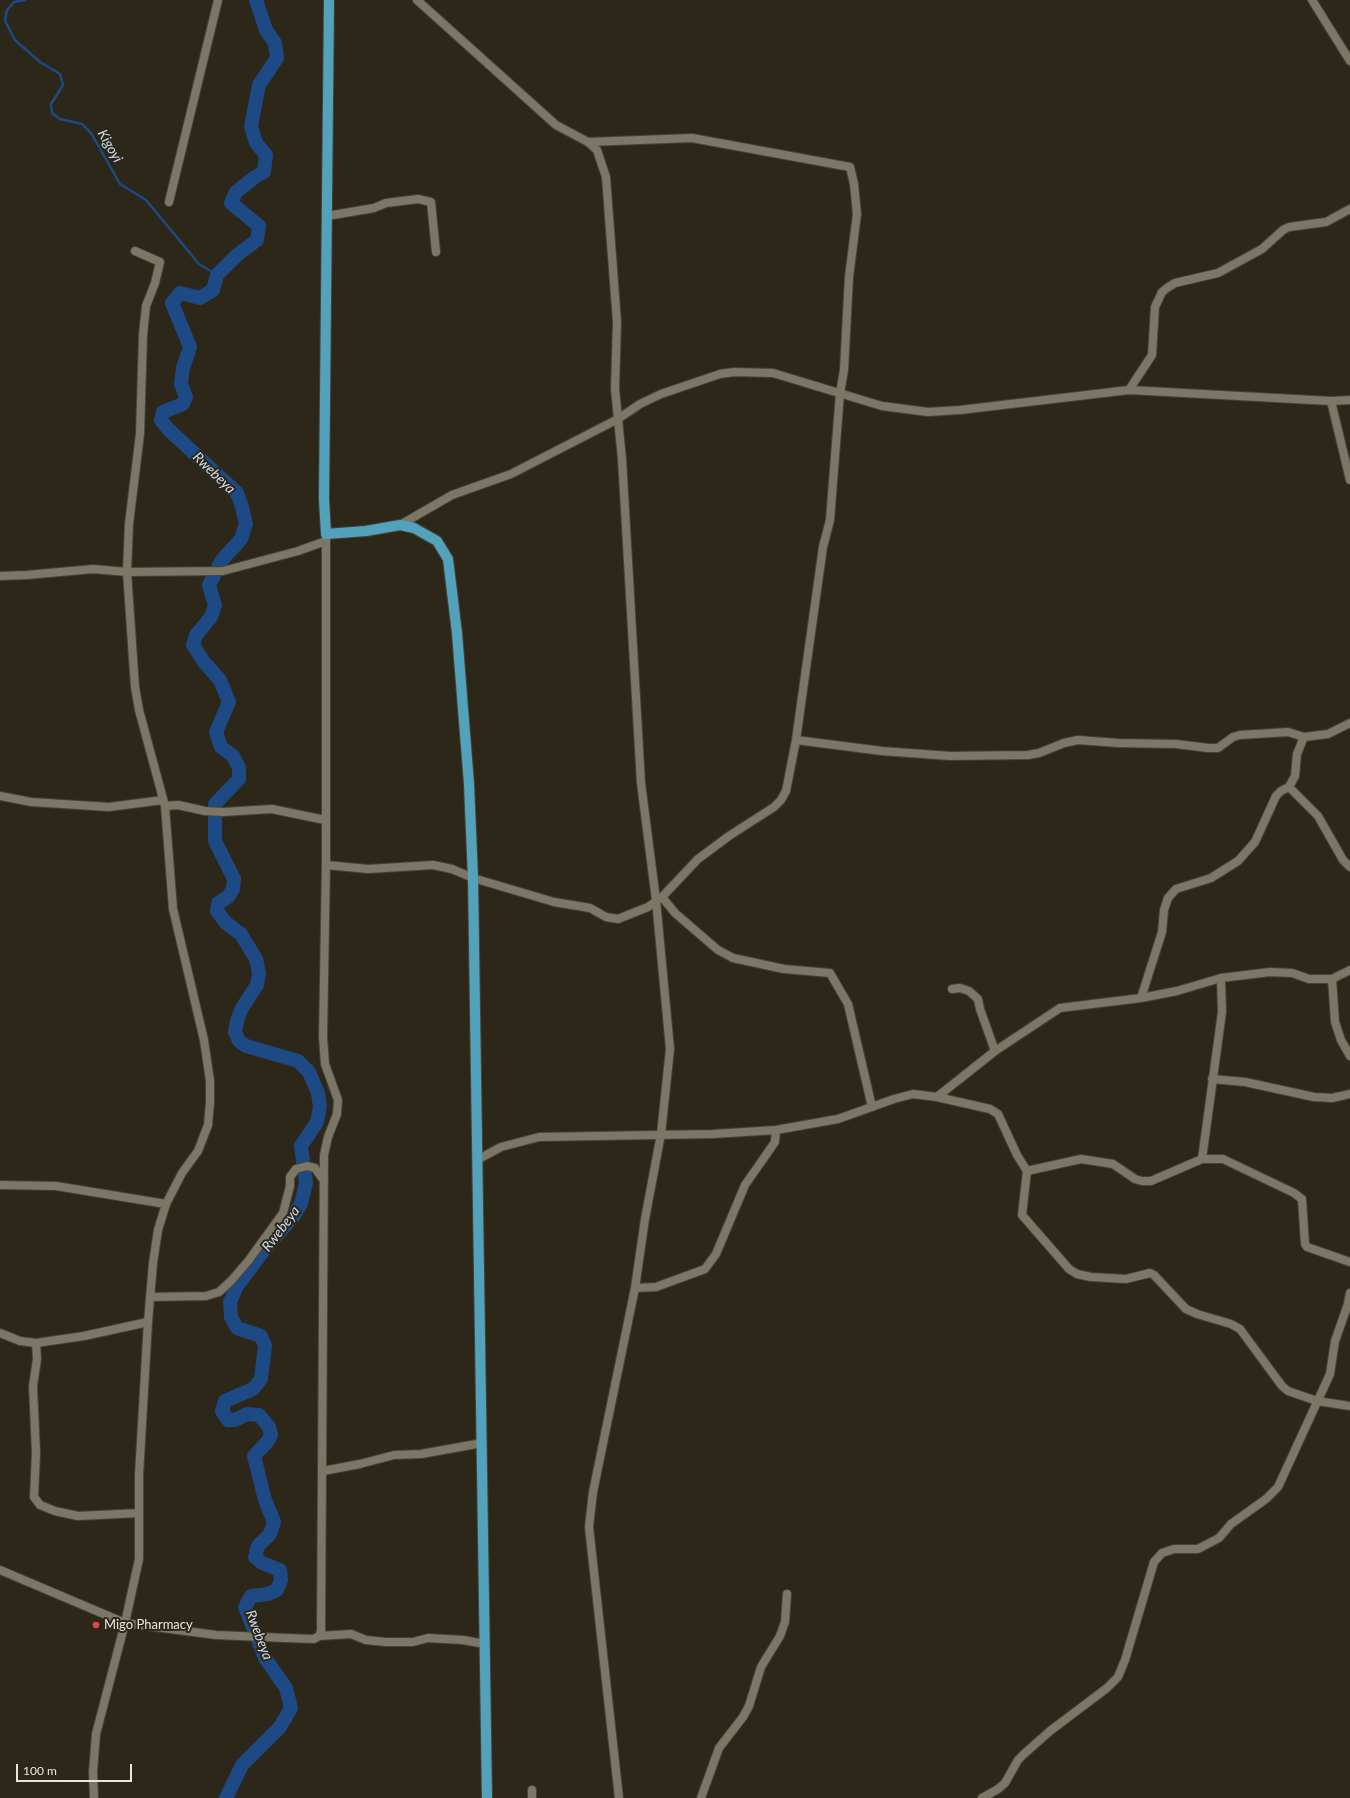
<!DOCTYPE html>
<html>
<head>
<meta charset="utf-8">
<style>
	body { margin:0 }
	#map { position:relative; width:1350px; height:1798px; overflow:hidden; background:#2c2719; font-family:Lato,sans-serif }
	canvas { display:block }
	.scale { position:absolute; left:16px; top:1764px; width:116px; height:18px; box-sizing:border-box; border:2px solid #e9e6dd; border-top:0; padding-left:5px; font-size:12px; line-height:14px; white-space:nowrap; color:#e9e6dd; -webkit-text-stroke:3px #2c2719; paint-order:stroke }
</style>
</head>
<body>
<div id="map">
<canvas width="1350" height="1798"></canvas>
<div class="scale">100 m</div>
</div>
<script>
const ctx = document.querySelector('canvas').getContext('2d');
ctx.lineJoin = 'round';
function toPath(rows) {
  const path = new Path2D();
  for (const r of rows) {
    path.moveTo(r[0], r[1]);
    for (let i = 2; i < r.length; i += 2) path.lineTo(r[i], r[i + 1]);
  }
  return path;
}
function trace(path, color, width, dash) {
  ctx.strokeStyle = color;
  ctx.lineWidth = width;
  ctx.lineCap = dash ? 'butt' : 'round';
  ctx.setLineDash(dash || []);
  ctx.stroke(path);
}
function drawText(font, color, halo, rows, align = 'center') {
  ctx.font = font + ' Lato,sans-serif';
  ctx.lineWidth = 4;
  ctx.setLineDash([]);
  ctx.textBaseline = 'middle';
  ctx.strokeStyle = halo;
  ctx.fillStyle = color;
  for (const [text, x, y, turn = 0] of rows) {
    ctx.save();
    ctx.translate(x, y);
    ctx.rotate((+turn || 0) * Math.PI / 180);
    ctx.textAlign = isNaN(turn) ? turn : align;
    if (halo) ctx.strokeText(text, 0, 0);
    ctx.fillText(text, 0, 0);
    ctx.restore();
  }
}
trace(toPath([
	[25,0,14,2,7,10,5,21,15,40,40,62,60,74,63,85,51,104,52,113,60,119,82,124,91,133,120,184,146,200,199,264,217,275]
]), '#1d4a85', 2.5);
trace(toPath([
	[226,1798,242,1765,280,1727,291,1708,286,1688,265,1658,245,1607,251,1596,268,1594,277,1590,281,1580,280,1570,262,1563,255,1557,258,1546,270,1534,274,1522,265,1500,254,1456,268,1441,271,1435,269,1427,259,1415,247,1414,235,1420,228,1420,222,1411,225,1401,253,1389,261,1379,265,1346,261,1336,237,1328,231,1317,230,1302,237,1286,264,1250,293,1217,301,1204,306,1183,301,1146,317,1122,320,1107,318,1093,309,1072,298,1061,246,1046,239,1041,235,1032,237,1021,242,1008,257,985,259,973,256,959,241,934,226,923,217,911,218,903,228,897,233,889,234,879,215,841,215,804,239,779,239,768,233,756,221,747,216,732,229,702,220,680,204,662,193,645,196,635,211,617,215,605,209,585,222,560,241,539,246,524,242,507,237,493,168,429,161,420,163,412,183,404,186,397,181,384,183,368,190,347,172,303,180,293,200,298,213,290,217,275,237,255,257,240,259,226,231,203,236,192,255,177,264,172,266,155,256,143,251,126,259,85,277,58,275,43,266,30,256,0]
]), '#1d4a85', 14);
const minor = toPath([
	[417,0,556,125,588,142,597,150,606,177,617,322,615,389,622,459,641,783,656,900,670,1049,661,1134,645,1219,635,1288,593,1492,589,1527,619,1798],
	[1312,0,1350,61],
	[169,202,218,0],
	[327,216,374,208,386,203,418,199,431,202,436,252],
	[1129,390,1152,355,1155,307,1162,292,1167,288,1175,283,1218,273,1262,249,1283,230,1289,227,1326,222,1350,209],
	[1331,401,1350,480],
	[400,525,452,495,511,474,618,419,640,404,661,394,720,374,734,372,773,373,882,406,928,412,960,410,1129,390,1331,401,1350,400],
	[0,576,27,575,93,569,127,572,223,571,298,551,326,541],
	[796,740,882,751,950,756,1028,755,1039,753,1064,743,1078,740,1118,743,1176,744,1208,748,1218,748,1233,737,1240,735,1288,732,1304,737],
	[1289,787,1318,816,1343,860,1350,867],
	[0,796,31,802,109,807,163,800],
	[165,806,178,805,205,811,223,812,272,809,325,820],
	[326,865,368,869,433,865,452,869,473,878,554,902,590,908,606,917,618,919,648,907,662,897,698,859,729,836,774,807,781,800,786,791,796,740,823,547,830,520,840,393,844,370,849,277,857,214,854,184,850,167,692,138,588,142],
	[662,897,675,913,718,950,733,958,784,969,830,973,848,1004,872,1107],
	[1332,979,1335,1022,1341,1040,1350,1056],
	[952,989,960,988,969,991,978,999,980,1009,995,1051],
	[1141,998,1162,932,1164,910,1168,898,1176,889,1211,878,1238,861,1255,842,1276,796,1281,791,1289,787,1295,776,1297,754,1304,737,1328,734,1350,723],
	[1212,1079,1245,1082,1314,1097,1332,1098,1350,1094],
	[937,1097,990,1109,998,1114,1017,1155,1027,1171,1022,1215,1069,1269,1077,1274,1091,1277,1126,1279,1150,1273,1154,1275,1186,1309,1197,1314,1231,1324,1240,1329,1282,1386,1288,1391,1317,1401,1350,1406],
	[1202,1159,1222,1012,1221,978],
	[477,1160,501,1147,539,1137,713,1134,776,1130,838,1119,894,1099,913,1094,937,1097,995,1051,1060,1008,1141,998,1177,991,1221,978,1270,972,1292,973,1309,979,1332,979,1350,970],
	[1027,1171,1081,1159,1113,1164,1135,1179,1142,1181,1151,1181,1202,1159,1223,1159,1294,1193,1302,1199,1305,1244,1307,1247,1350,1262],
	[0,1185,56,1186,166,1204],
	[635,1288,656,1287,705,1269,716,1254,745,1185,775,1142,776,1130],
	[150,1297,206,1296,219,1292,231,1281,249,1260,283,1213,290,1186,290,1177,296,1169,307,1166,315,1168,324,1181],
	[0,1333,20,1341,36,1343,84,1336,148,1322],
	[36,1343,37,1359,33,1386,36,1453,34,1497,40,1505,55,1511,78,1516,139,1513],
	[323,1471,360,1464,394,1455,421,1454,482,1443],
	[0,1570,125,1623,216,1635,286,1638,314,1639,319,1636,321,1631,324,1155,328,1137,337,1114,338,1100,325,1064,323,1037,326,865,326,534],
	[319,1636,351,1634,366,1640,385,1642,413,1642,428,1638,463,1640,485,1644],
	[94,1798,93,1772,96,1734,125,1623,139,1559,139,1475,148,1322,153,1263,158,1230,166,1204,182,1173,198,1151,208,1125,210,1103,210,1081,204,1040,173,909,165,806,139,710,135,687,127,572,129,524,140,434,143,335,146,306,155,283,160,262,135,251],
	[532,1798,532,1790],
	[701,1798,719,1748,743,1717,749,1706,761,1667,780,1636,785,1622,787,1594],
	[982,1798,998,1789,1005,1783,1018,1760,1024,1754,1050,1731,1107,1688,1118,1677,1125,1660,1154,1562,1162,1553,1174,1549,1198,1549,1219,1538,1231,1524,1266,1499,1278,1487,1330,1374,1335,1341,1348,1304,1350,1293]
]);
const major = toPath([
	[329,0,324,499,326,534,366,531,400,525,414,528,437,541,448,559,457,633,469,784,473,878,487,1798]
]);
trace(minor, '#474338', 10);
trace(major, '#474338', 12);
trace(minor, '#7c7666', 8);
trace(major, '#53a2bc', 10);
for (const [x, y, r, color] of [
	[96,1625,4,"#e0444e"]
]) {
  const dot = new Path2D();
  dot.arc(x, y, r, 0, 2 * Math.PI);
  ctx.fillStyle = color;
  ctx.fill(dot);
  trace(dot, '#2c2719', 1.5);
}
drawText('13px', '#e9e6dd', '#2c2719', [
	["Migo Pharmacy",104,1625]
], 'left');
drawText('italic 14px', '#cfdbed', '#2c2719', [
	["Kigoyi",110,146,60],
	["Rwebeya",214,473,44],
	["Rwebeya",281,1229,-53],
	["Rwebeya",259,1635,69]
]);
</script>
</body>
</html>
